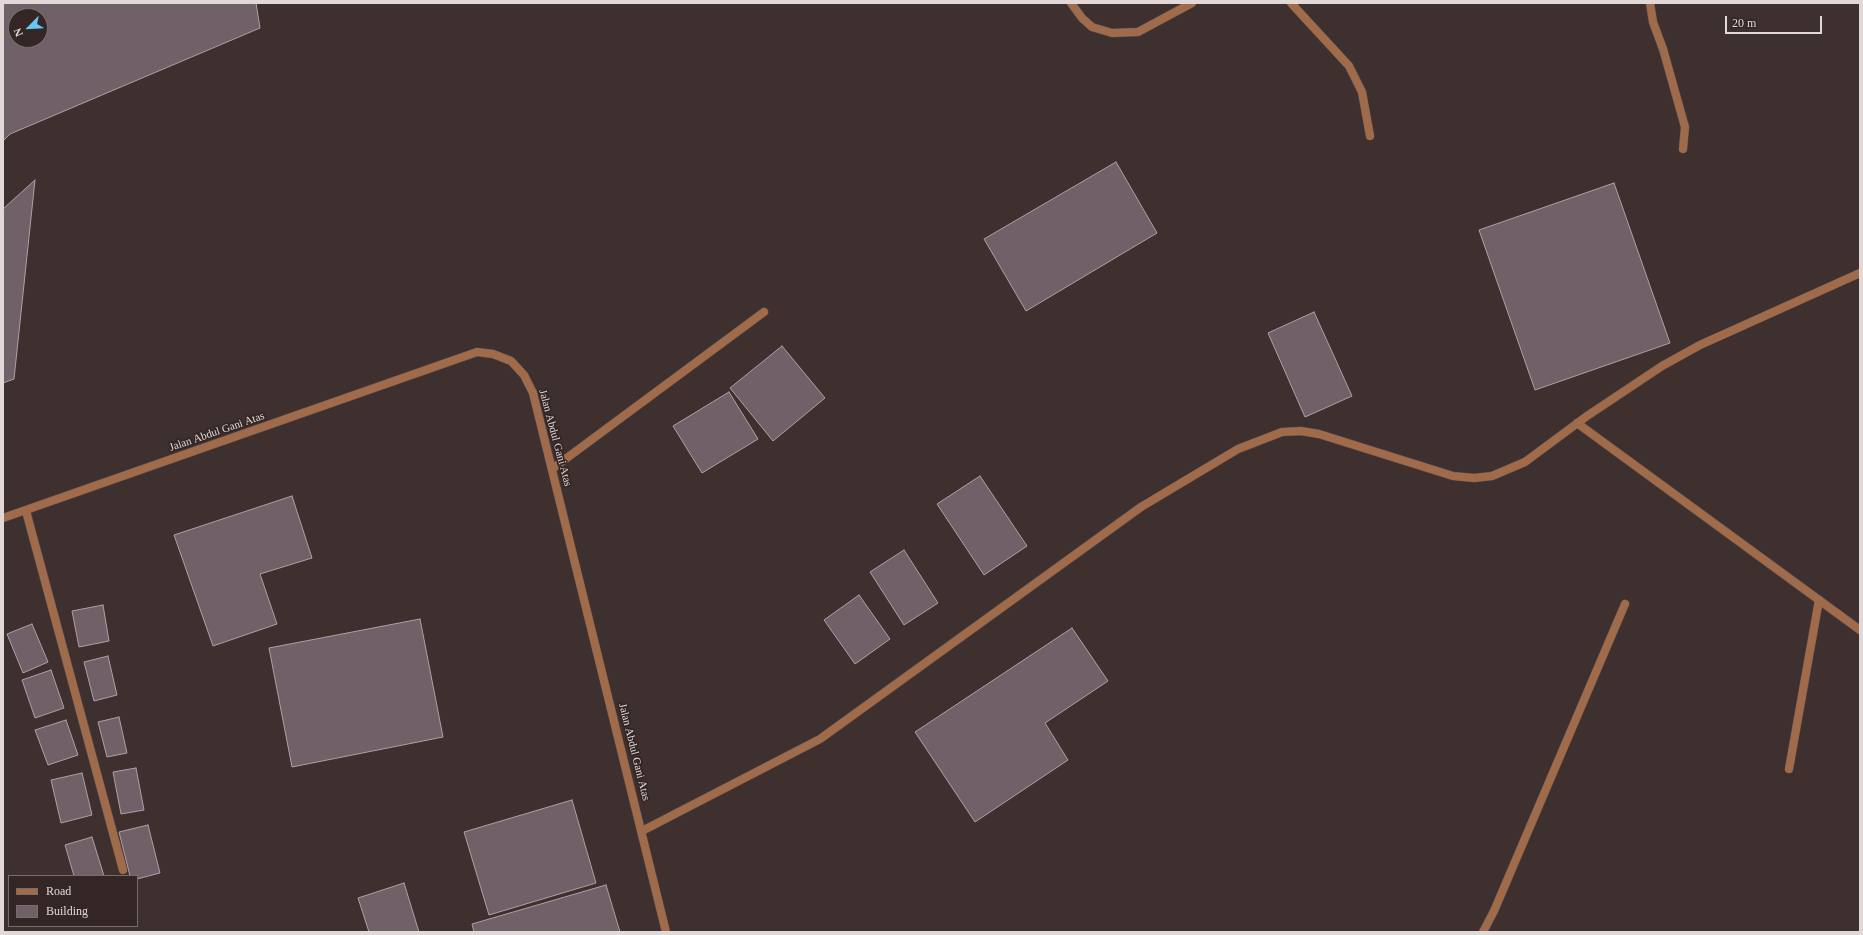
<!DOCTYPE html>
<html>
<head>
<meta charset="utf-8">
<style>
	body { margin:0 }
	#map { position:relative; width:1863px; height:935px; overflow:hidden; background:#3d302f; font-family:"Times New Roman",serif }
	canvas { display:block }
	.frame { position:absolute; inset:0; border:4px solid #e1d8d7; pointer-events:none }
	.legend { position:absolute; left:8px; top:875px; width:130px; height:52px; box-sizing:border-box; background:#332625; border:1px solid #796d6c; margin:0; padding:5px 7px; list-style:none; font-size:12px; color:#e1d8d7 }
	.legend li { display:flex; align-items:center; gap:8px; height:20px }
	.legend b { width:20px; border:1px solid #796d6c }
	.north { position:absolute; left:8px; top:8px; width:40px; height:40px; box-sizing:border-box; background:#332625; border:1px solid #796d6c; border-radius:50%; rotate:246deg; font-size:11px; font-weight:700; line-height:16px; text-align:center; color:#e1d8d7 }
	.north::after { content:''; display:block; margin:auto; width:14px; height:18px; background:#68c4f0; clip-path:polygon(50% 0,100% 100%,50% 72%,0 100%) }
	.scale { position:absolute; left:1725px; top:16px; width:97px; height:18px; box-sizing:border-box; border:2px solid #e1d8d7; border-top:0; padding-left:5px; font-size:12px; line-height:14px; white-space:nowrap; color:#e1d8d7; -webkit-text-stroke:3px #332625; paint-order:stroke }
</style>
</head>
<body>
<div id="map">
<canvas width="1863" height="935"></canvas>
<div class="frame"></div>
<ul class="legend">
<li><b style="height:5px;background:#a06b4a"></b>Road</li>
<li><b style="height:11px;background:#6f6167"></b>Building</li>
</ul>
<div class="north">N</div>
<div class="scale">20 m</div>
</div>
<script>
const ctx = document.querySelector('canvas').getContext('2d');
ctx.lineJoin = 'round';
function fillPath(path, color) {
  ctx.fillStyle = color;
  ctx.fill(path, 'evenodd');
}
function toPath(rows) {
  const path = new Path2D();
  for (const r of rows) {
    path.moveTo(r[0], r[1]);
    for (let i = 2; i < r.length; i += 2) path.lineTo(r[i], r[i + 1]);
  }
  return path;
}
function trace(path, color, width, dash) {
  ctx.strokeStyle = color;
  ctx.lineWidth = width;
  ctx.lineCap = dash ? 'butt' : 'round';
  ctx.setLineDash(dash || []);
  ctx.stroke(path);
}
function drawText(font, color, halo, rows, align = 'center') {
  ctx.font = font + ' "Times New Roman",serif';
  ctx.lineWidth = 3.5;
  ctx.setLineDash([]);
  ctx.textBaseline = 'middle';
  ctx.strokeStyle = halo;
  ctx.fillStyle = color;
  for (const [text, x, y, turn = 0] of rows) {
    ctx.save();
    ctx.translate(x, y);
    ctx.rotate((+turn || 0) * Math.PI / 180);
    ctx.textAlign = isNaN(turn) ? turn : align;
    if (halo) ctx.strokeText(text, 0, 0);
    ctx.fillText(text, 0, 0);
    ctx.restore();
  }
}
const building = toPath([
	[3,3,256,3,260,28,10,134,3,141,3,3],
	[16,16,40,16,40,40,16,40,16,16],
	[1116,162,1157,233,1026,311,984,239,1116,162],
	[35,180,14,379,3,383,3,209,35,180],
	[1614,183,1670,343,1535,390,1479,230,1614,183],
	[1314,312,1352,396,1305,417,1268,333,1314,312],
	[782,346,825,398,773,441,730,388,782,346],
	[729,392,758,439,702,473,673,426,729,392],
	[980,476,1027,546,984,575,937,504,980,476],
	[292,496,312,558,260,574,277,624,213,646,174,535,292,496],
	[904,550,938,603,904,625,870,572,904,550],
	[859,595,890,639,855,664,824,620,859,595],
	[103,605,109,641,79,647,72,611,103,605],
	[420,619,443,737,292,767,269,648,420,619],
	[32,624,48,662,23,673,7,634,32,624],
	[1072,628,1108,681,1045,723,1068,760,975,822,915,732,1072,628],
	[108,656,117,695,94,701,84,662,108,656],
	[51,670,64,708,35,718,22,680,51,670],
	[119,717,127,753,107,757,98,722,119,717],
	[66,720,78,755,48,765,35,730,66,720],
	[136,768,144,810,121,814,113,772,136,768],
	[82,773,92,815,61,823,51,780,82,773],
	[572,800,596,883,489,915,464,832,572,800],
	[148,825,160,873,137,879,137,876,130,876,119,832,148,825],
	[92,837,104,876,74,876,65,845,92,837],
	[404,883,419,932,369,932,358,898,404,883],
	[606,885,620,932,474,932,472,924,606,885]
]);
fillPath(building, '#6f6167');
trace(building, '#afa0a6', 1);
const service = toPath([
	[1071,3,1082,18,1092,27,1112,33,1138,32,1192,3],
	[1291,3,1349,66,1362,92,1370,136],
	[1650,3,1653,22,1663,49,1685,127,1683,149],
	[552,469,764,312],
	[1789,769,1819,600]
]);
const minor = toPath([
	[1577,423,1860,630],
	[26,511,123,870],
	[642,831,820,739,1141,507,1238,449,1282,432,1301,431,1319,434,1453,476,1474,478,1492,476,1525,462,1587,416,1662,366,1700,345,1860,273],
	[1483,932,1494,911,1625,604]
]);
const tertiary = toPath([
	[3,518,477,352,493,354,511,361,524,375,533,393,666,932]
]);
trace(service, '#5b4e4d', 9);
trace(minor, '#5b4e4d', 9);
trace(tertiary, '#5b4e4d', 9);
trace(service, '#a06b4a', 8);
trace(minor, '#a06b4a', 8);
trace(tertiary, '#a06b4a', 8);
drawText('11px', '#e1d8d7', '#332625', [
	["Jalan Abdul Gani Atas",217,432,-19],
	["Jalan Abdul Gani Atas",555,438,75],
	["Jalan Abdul Gani Atas",634,752,76]
]);
</script>
</body>
</html>
